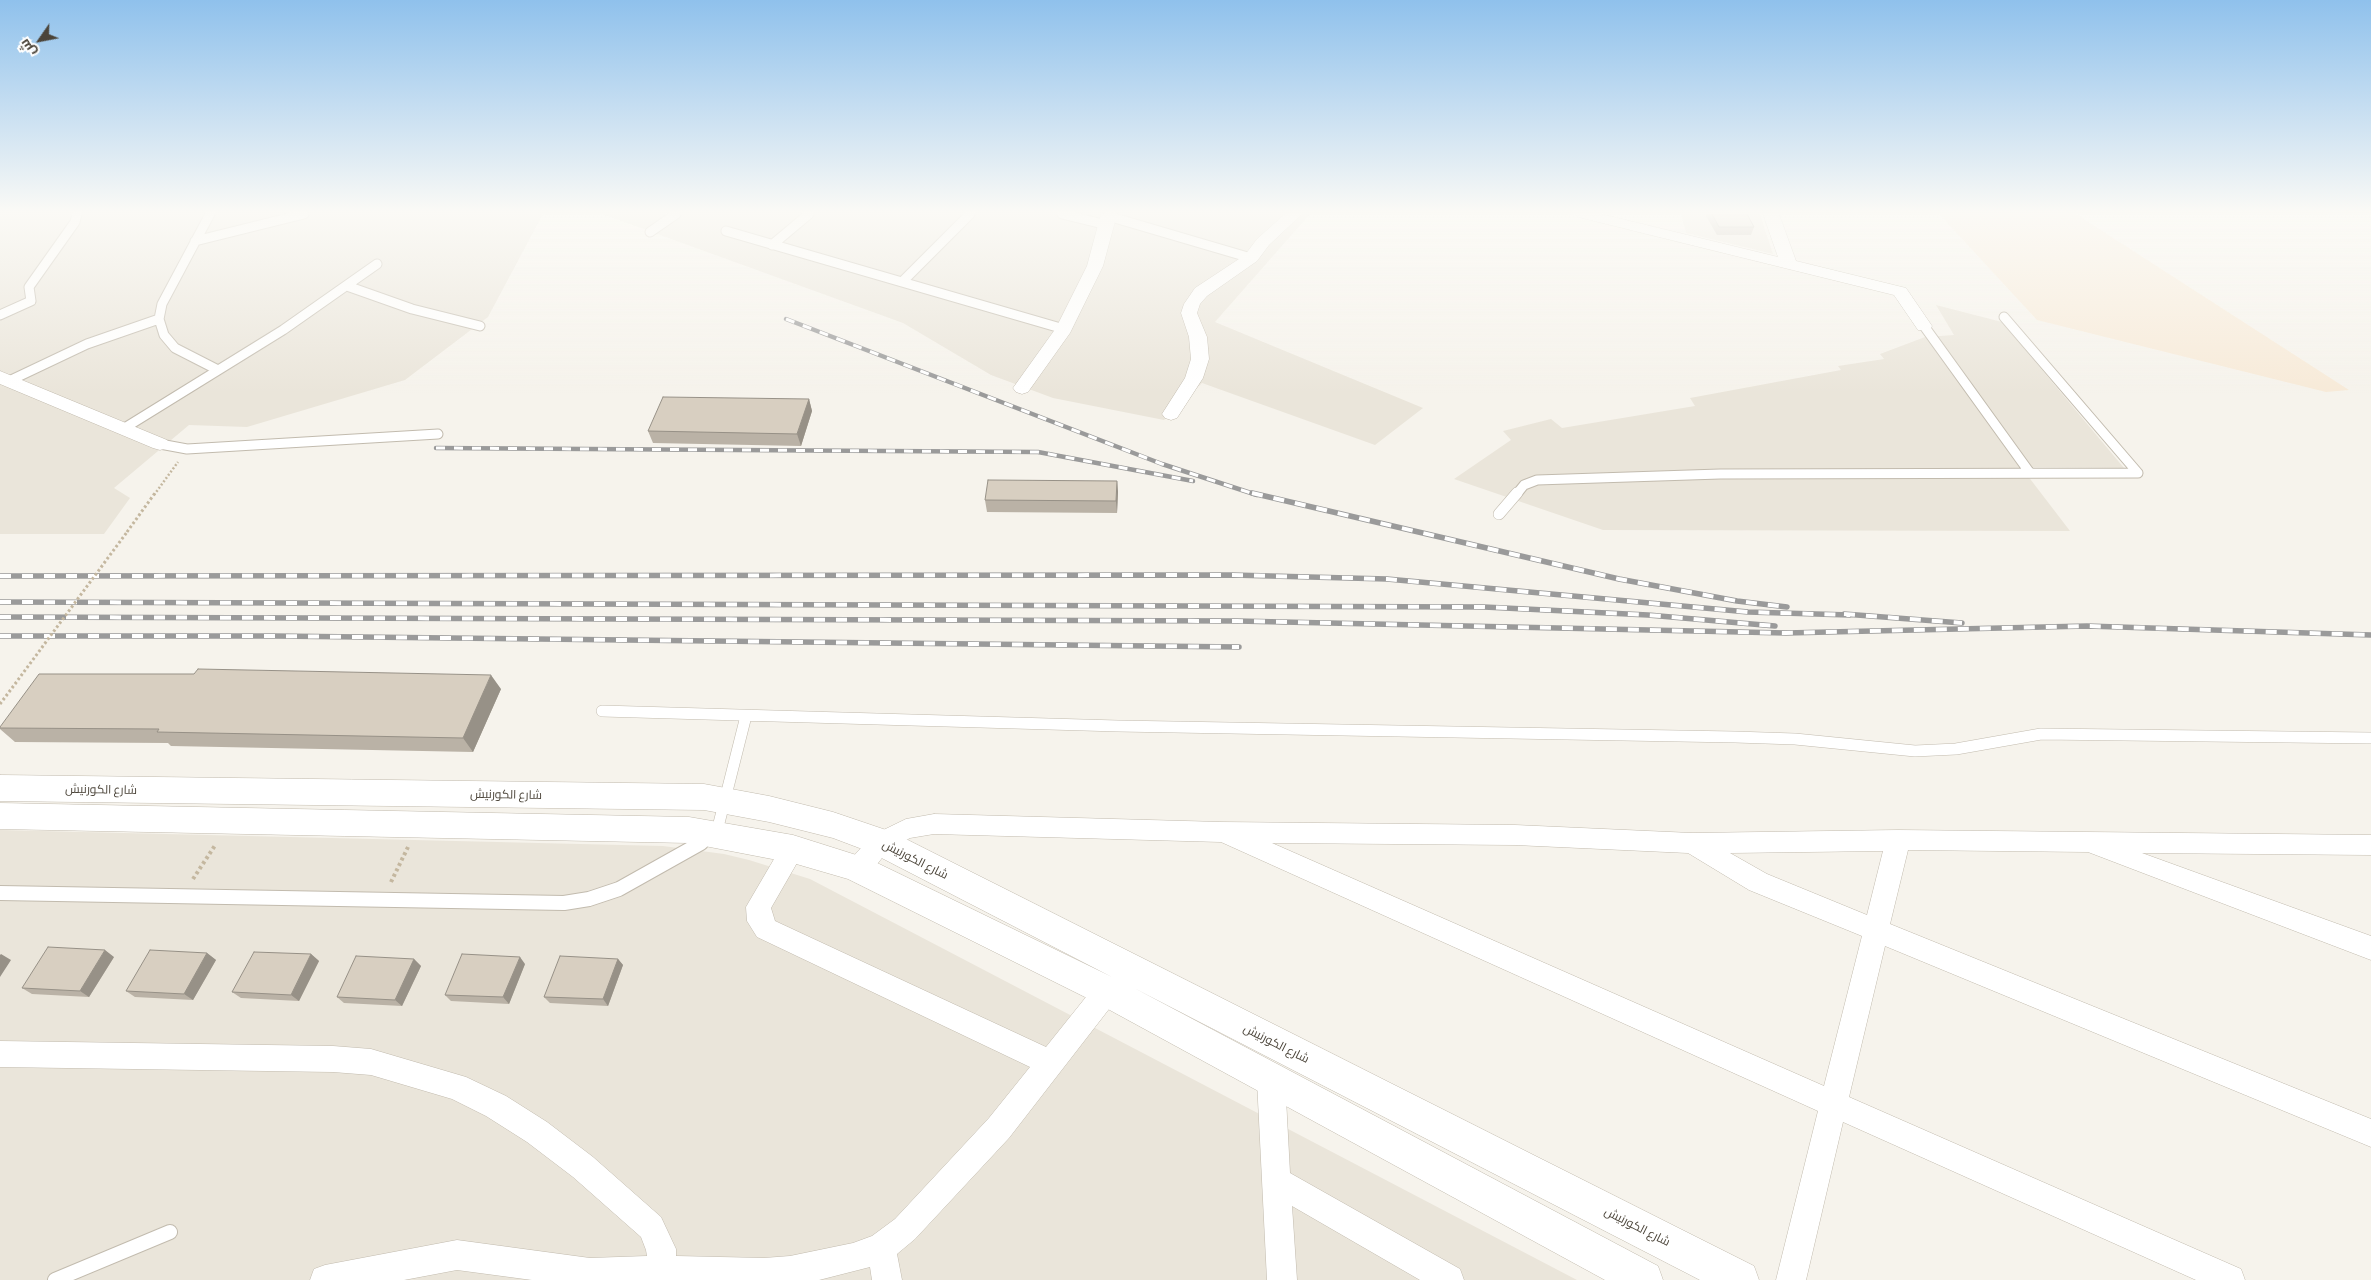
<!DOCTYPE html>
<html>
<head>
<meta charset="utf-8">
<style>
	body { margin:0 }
	#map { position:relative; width:2371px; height:1280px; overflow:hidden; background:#f6f3ec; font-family:Manrope,Cairo,sans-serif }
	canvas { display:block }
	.north { position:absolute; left:15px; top:15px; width:50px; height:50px; -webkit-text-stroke:4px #fff; paint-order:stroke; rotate:237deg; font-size:14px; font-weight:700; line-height:20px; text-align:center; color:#4b4439 }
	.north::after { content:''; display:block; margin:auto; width:18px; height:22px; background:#4b4439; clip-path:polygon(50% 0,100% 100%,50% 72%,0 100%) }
</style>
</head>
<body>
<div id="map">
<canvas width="2371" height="1280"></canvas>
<div class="north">ش</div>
</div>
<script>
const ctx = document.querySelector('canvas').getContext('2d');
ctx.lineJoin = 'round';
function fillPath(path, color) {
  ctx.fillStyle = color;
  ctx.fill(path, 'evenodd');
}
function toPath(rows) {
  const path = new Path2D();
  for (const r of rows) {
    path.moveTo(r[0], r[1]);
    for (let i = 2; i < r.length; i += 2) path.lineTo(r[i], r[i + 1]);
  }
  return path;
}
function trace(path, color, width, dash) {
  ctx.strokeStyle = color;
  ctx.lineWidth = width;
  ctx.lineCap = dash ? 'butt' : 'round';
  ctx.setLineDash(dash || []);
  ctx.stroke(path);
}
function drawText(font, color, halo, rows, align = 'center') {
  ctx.font = font + ' Manrope,Cairo,sans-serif';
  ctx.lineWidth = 4;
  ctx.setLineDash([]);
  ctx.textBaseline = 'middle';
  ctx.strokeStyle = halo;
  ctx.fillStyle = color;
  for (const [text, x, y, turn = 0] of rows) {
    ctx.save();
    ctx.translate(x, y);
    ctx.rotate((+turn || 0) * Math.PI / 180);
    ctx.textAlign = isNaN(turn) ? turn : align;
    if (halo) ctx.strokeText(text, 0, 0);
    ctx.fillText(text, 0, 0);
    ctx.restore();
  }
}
fillPath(toPath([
	[0,214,543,214,488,317,405,380,247,427,189,425,114,488,130,498,104,534,0,534],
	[602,214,1310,214,1215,322,1423,408,1375,445,1202,383,1164,420,1053,398,991,375,903,323],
	[1681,214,1760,214,1773,254,1686,233],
	[1936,305,2002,322,2124,468,2021,467,2070,531,1603,530,1454,479,1511,440,1503,431,1551,419,1562,428,1695,406,1690,398,1841,370,1838,366,1884,359,1880,354,1925,337,1954,335],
	[0,830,663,846,724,854,749,860,810,879,1577,1280,0,1280]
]), '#eae5da');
fillPath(toPath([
	[1939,214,2076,214,2349,390,2326,392,2037,320]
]), '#f7ead8');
const serviceFar2 = toPath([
	[210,214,162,304,159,319,164,335,175,348,218,370],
	[1062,214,1107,225],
	[1108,216,1251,258],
	[726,231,1064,329],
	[650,232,676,214],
	[195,241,304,214],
	[772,245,809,214],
	[903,281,970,214],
	[347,286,412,309,480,326],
	[0,315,31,301,29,287,75,222,77,214],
	[2004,317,2138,473],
	[1924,326,2030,473],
	[9,381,87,344,159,319],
	[123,429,283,330,377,264],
	[160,444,187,449,438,434],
	[1516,495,1524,485,1537,480,1720,474,2138,473]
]);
const serviceFar1 = toPath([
	[1499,514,1517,493],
	[602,711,1118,726,1735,737,1795,739,1915,751,1956,749,2041,734,2371,738],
	[699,844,716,835,746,716]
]);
const service = toPath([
	[0,893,564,903,589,899,619,889,701,843],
	[55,1280,170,1232]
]);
const minor = toPath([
	[1101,214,1117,214,1103,266,1070,333,1028,392,1022,394,1016,392,1013,388,1056,328,1087,266,1101,214],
	[1285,214,1302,214,1269,245,1257,261,1207,296,1200,304,1197,313,1207,337,1209,359,1203,378,1177,418,1171,420,1165,418,1162,414,1185,378,1191,359,1189,337,1181,313,1184,304,1195,288,1245,255,1257,239,1285,214],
	[1575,214,1601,214,1778,257,1763,214,1779,214,1796,261,1906,288,1932,326,1930,330,1918,330,1894,295,1578,217,1575,214],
	[0,371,167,440,169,444,167,448,160,450,153,448,0,384,0,371],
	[934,814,1221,822,1515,825,1692,833,1898,830,2371,835,2371,855,2142,853,2371,936,2371,960,2088,852,1908,850,1890,924,2371,1119,2371,1147,1885,946,1849,1097,2241,1269,2245,1280,2196,1280,1843,1122,1806,1280,1776,1280,1818,1111,1221,842,934,834,910,838,889,849,867,877,858,880,849,877,846,869,849,861,873,835,906,819,934,814],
	[1272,843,1515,845,1688,853,1749,890,1862,936,1824,1086,1272,843],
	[1883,851,1867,915,1767,874,1730,853,1883,851],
	[793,839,802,842,805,849,771,908,775,921,1046,1047,1098,982,1107,979,1116,982,1120,991,1116,1000,1009,1138,915,1239,897,1254,902,1280,872,1280,870,1267,819,1280,532,1280,457,1270,404,1280,310,1280,314,1269,325,1265,457,1240,590,1258,647,1256,646,1250,641,1237,573,1177,527,1142,486,1116,452,1099,371,1075,333,1072,0,1067,0,1041,333,1046,371,1049,466,1077,506,1096,547,1122,593,1157,661,1217,676,1249,676,1256,764,1258,790,1256,853,1243,872,1236,895,1219,989,1118,1030,1067,757,937,747,921,746,907,784,842,793,839],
	[1271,1067,1281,1071,1285,1080,1290,1173,1460,1269,1464,1280,1420,1280,1292,1206,1297,1280,1267,1280,1257,1080,1261,1071,1271,1067]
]);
const tertiary = toPath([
	[0,775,704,784,769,796,833,812,892,832,1754,1266,1759,1280,1700,1280,1134,988,1658,1266,1663,1280,1605,1280,1095,1002,848,879,793,863,689,843,0,829,0,803,689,817,793,835,869,859,1112,977,870,852,833,838,769,822,704,810,0,801,0,775]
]);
trace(serviceFar2, '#c2bbae', 11);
trace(serviceFar1, '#c2bbae', 12);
trace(service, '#c2bbae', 16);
trace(minor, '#c2bbae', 1);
trace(tertiary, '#c2bbae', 1);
trace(toPath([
	[154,495,178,462]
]), '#c4b79f', 2.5, [2, 2]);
trace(toPath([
	[127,532,155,493],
	[0,704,15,684]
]), '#c4b79f', 3, [2.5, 2.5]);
trace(toPath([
	[193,879,216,844],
	[391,882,408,847]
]), '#c4b79f', 4, [3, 3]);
trace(serviceFar2, '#fff', 9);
trace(serviceFar1, '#fff', 11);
trace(service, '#fff', 14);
fillPath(minor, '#fff');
fillPath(tertiary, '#fff');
const railFar1 = toPath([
	[786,319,1162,464,1257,495],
	[436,448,1038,452,1193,481]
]);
const rail = toPath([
	[1252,493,1619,579,1737,601,1787,607],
	[0,576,1232,575,1387,579,1748,612,1850,615],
	[0,602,1484,607,1648,615,1775,626],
	[1844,614,1962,623],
	[0,617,1237,621,1786,633,2087,626,2371,635],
	[0,636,274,636,1239,647]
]);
trace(railFar1, '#9a9a9a', 4.5);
trace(rail, '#9a9a9a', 5.5);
trace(railFar1, '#fff', 3, [9]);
trace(rail, '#fff', 4, [11]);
trace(toPath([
	[15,684,127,532]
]), '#c4b79f', 3, [2.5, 2.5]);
fillPath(toPath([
	[1707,214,1747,214,1754,227,1751,235,1717,235,1706,216],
	[809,399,812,411,801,446,653,443,648,431],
	[1117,481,1118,492,1117,513,987,512,985,500],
	[501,689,473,752,171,746,168,743,15,742,0,729,0,727],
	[207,953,216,960,193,1000,135,997,126,991],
	[311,954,319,961,299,1001,241,998,232,992],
	[114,957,89,997,32,994,22,988],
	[414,959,421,966,402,1006,344,1003,337,997],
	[618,959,623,965,608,1006,550,1003,544,997],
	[525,964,509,1004,451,1001,445,995]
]), '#bab2a6');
fillPath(toPath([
	[809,399,812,411,801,446,797,434],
	[1117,481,1118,492,1117,513,1116,501],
	[491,675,501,689,473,752,463,738],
	[105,950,114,957,89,997,80,991],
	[207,953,216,960,193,1000,184,994],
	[1,954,11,960,0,977,0,955],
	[311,954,319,961,299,1001,291,995],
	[520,957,525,964,509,1004,503,997],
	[414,959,421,966,402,1006,395,1000],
	[618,959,623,965,608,1006,603,999]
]), '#979187');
const building = toPath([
	[1712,214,1747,214,1754,227,1719,227,1712,214],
	[663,397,809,399,797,434,648,431,663,397],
	[988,480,1117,481,1116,501,985,500,988,480],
	[198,669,491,675,463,738,157,732,159,729,0,728,0,727,39,674,194,674,198,669],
	[48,947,105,950,80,991,22,988,48,947],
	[150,950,207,953,184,994,126,991,150,950],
	[254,952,311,954,291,995,232,992,254,952],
	[462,954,520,957,503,997,445,995,462,954],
	[356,956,414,959,395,1000,337,997,356,956],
	[560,956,618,959,603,999,544,997,560,956]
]);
fillPath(building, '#d8cfc1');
trace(building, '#979187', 1);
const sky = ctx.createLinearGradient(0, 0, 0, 393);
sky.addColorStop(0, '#8fc1ec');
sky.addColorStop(0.54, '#fbfaf6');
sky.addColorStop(1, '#fbfaf600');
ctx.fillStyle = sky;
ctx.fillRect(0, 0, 2371, 393);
drawText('12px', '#4b4439', '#fff', [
	["شارع الكورنيش",101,790,1],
	["شارع الكورنيش",506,795,1],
	["شارع الكورنيش",915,860,27],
	["شارع الكورنيش",1276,1044,27],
	["شارع الكورنيش",1637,1227,27]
]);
</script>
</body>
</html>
